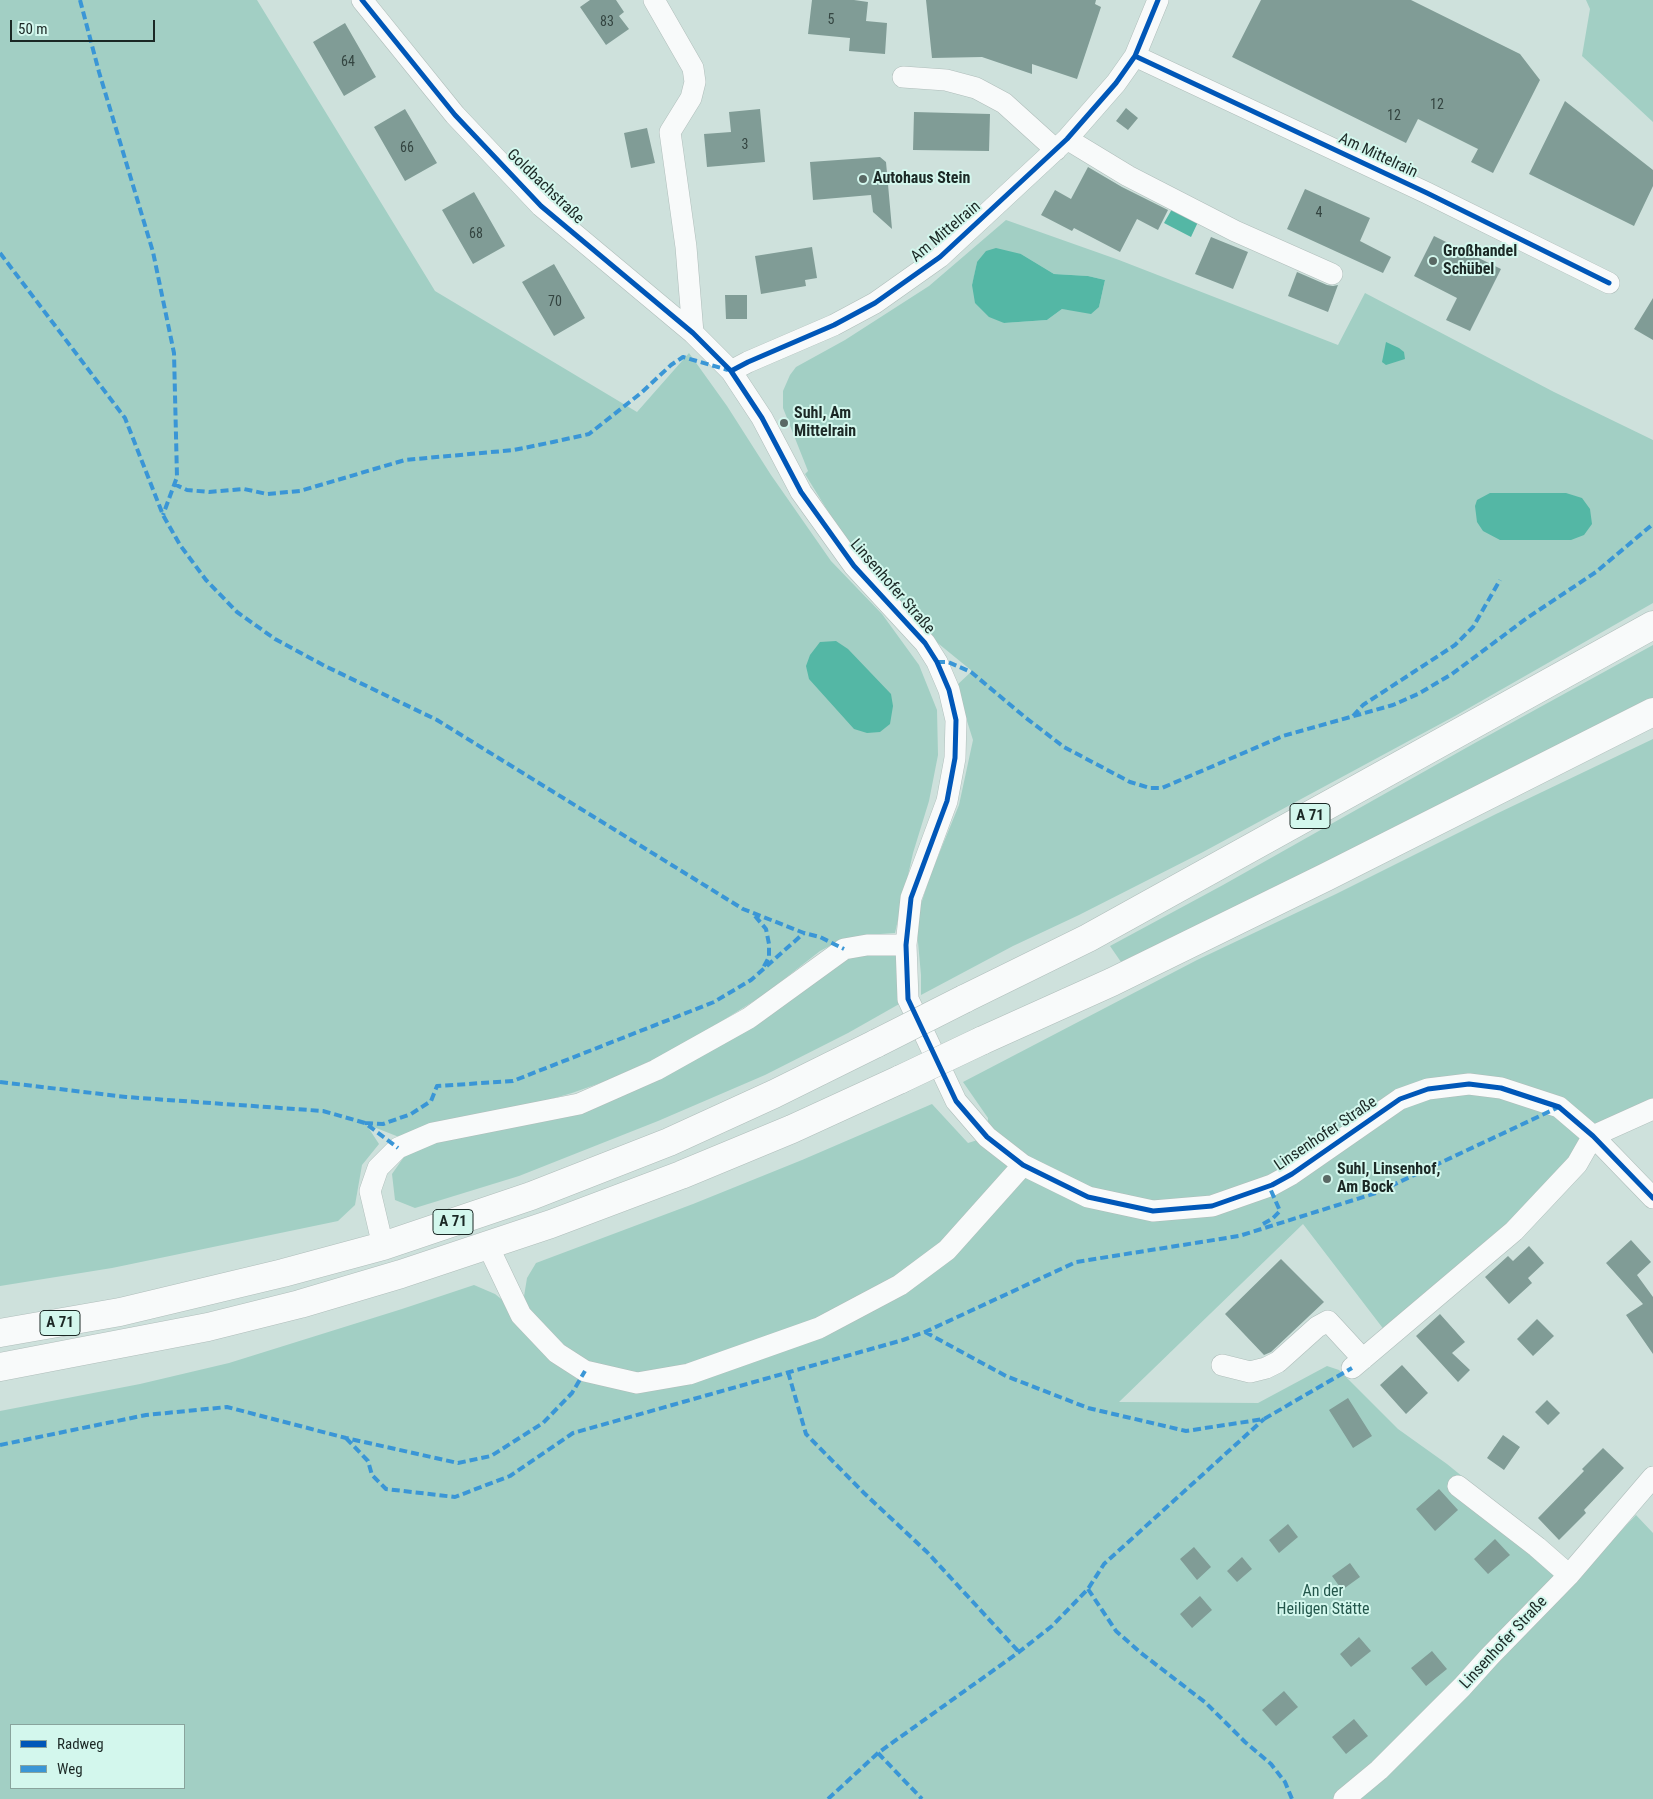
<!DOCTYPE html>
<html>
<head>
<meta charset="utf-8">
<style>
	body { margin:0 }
	#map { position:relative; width:1653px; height:1799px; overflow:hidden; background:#cee1dc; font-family:"Roboto Condensed",sans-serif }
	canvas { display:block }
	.legend { position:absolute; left:10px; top:1724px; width:175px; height:65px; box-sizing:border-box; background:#d3f7ed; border:1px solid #89a49d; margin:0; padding:6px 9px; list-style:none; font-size:15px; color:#1b2825 }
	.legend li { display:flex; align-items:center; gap:10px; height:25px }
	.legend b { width:25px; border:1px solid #89a49d }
	.scale { position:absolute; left:10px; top:20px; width:145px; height:22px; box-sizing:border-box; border:2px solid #1b2825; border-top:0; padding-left:6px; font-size:15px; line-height:18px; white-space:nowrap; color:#1b2825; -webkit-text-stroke:4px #d3f7ed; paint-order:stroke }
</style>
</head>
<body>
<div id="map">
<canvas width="1653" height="1799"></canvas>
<ul class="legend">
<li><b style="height:6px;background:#0057b8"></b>Radweg</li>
<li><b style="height:6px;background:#3a96d6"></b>Weg</li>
</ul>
<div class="scale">50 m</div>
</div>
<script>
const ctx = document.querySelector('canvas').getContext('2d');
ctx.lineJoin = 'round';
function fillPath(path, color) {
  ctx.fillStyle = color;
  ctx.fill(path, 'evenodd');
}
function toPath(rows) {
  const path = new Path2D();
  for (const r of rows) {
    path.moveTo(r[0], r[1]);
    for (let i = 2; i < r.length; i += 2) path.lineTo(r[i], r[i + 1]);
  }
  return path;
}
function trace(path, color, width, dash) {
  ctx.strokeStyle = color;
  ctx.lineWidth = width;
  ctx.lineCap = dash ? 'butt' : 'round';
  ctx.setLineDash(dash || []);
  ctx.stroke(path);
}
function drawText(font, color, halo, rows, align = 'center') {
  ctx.font = font + ' "Roboto Condensed",sans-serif';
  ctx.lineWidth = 4;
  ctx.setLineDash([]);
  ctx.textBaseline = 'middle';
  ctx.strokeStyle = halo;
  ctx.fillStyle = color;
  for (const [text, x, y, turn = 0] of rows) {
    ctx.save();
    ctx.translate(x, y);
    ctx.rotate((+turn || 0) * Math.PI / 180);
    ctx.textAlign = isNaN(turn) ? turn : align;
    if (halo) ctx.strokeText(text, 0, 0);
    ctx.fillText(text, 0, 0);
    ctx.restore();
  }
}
fillPath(toPath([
	[0,0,257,0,435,291,637,412,689,353,727,406,771,475,831,561,882,614,919,665,937,710,938,755,929,801,913,853,895,933,865,935,843,939,820,951,765,994,681,1047,606,1081,572,1093,530,1105,399,1137,366,1124,379,1144,362,1165,355,1205,338,1221,112,1268,0,1286],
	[1586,0,1653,0,1653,122,1582,56,1590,9],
	[1006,220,1119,260,1338,345,1365,293,1554,392,1653,440,1653,603,1455,716,1203,852,1079,915,1013,946,921,995,921,975,916,920,930,876,959,805,973,740,956,686,972,671,934,640,880,582,837,526,805,474,808,471,783,408,783,391,790,375,796,367,845,340,929,286],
	[1021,254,1054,274,1088,276,1105,280,1099,307,1075,310,1062,309,1047,320,1004,323,972,285,974,277,977,262],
	[1653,645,1653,699,1231,909,1121,962,1110,946,1223,885,1473,744],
	[1653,739,1653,1109,1593,1136,1507,1226,1385,1331,1303,1224,1119,1402,1258,1403,1327,1366,1339,1370,1398,1429,1447,1464,1581,1573,1636,1515,1653,1533,1653,1799,0,1799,0,1411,140,1384,229,1363,402,1309,474,1285,495,1294,521,1315,527,1278,536,1263,693,1204,802,1160,932,1104,968,1143,987,1137,988,1118,963,1082,1197,960,1336,894,1496,814],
	[11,1725,184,1725,184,1788,11,1788],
	[906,945,908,999,848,1033,765,1075,658,1121,519,1176,415,1208,395,1200,392,1174,406,1154,433,1133,579,1104,656,1070,844,949]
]), '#a2cfc4');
fillPath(toPath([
	[1172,209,1198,222,1191,237,1164,223],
	[996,248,1021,254,1054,274,1088,276,1105,280,1099,307,1091,314,1062,309,1047,320,1004,323,989,317,975,303,972,285,977,262,986,251],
	[1386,342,1399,348,1404,352,1405,359,1386,365,1382,362],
	[1490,493,1566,493,1582,498,1590,509,1592,524,1584,535,1571,540,1500,540,1483,531,1477,522,1475,506,1477,500],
	[836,641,848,649,891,694,893,706,890,724,880,732,867,733,854,729,809,679,806,666,810,655,820,642]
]), '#54b7a5');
fillPath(toPath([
	[590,0,616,0,624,12,619,16,629,29,606,45,580,7],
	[812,0,854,0,868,2,866,21,887,23,885,54,849,51,850,38,808,34],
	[926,0,1096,0,1095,4,1101,7,1077,79,1032,64,1032,74,982,57,932,58],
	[1261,0,1411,0,1520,54,1540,80,1493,173,1471,162,1478,149,1418,119,1406,143,1232,57],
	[345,23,376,77,344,96,313,42],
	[1565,101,1653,170,1653,186,1634,226,1529,174],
	[1126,108,1138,118,1128,130,1116,121],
	[405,109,437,163,405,181,374,127],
	[760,109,765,162,707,167,704,134,731,132,729,112],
	[914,112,990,114,989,151,913,150],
	[647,128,655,163,631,168,624,133],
	[880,157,886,162,892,229,873,212,871,195,813,200,810,162],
	[1088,167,1122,187,1168,210,1158,230,1137,219,1120,252,1074,228,1072,231,1041,215,1055,190,1071,199],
	[1305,189,1370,218,1360,241,1391,257,1383,273,1287,229],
	[474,192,505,246,473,264,442,210],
	[1434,236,1501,269,1470,331,1446,320,1457,298,1414,276],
	[1211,237,1248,252,1233,289,1195,274],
	[812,247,817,278,805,280,806,286,761,294,755,256],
	[554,264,585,318,554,336,522,282],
	[1297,272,1327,285,1333,286,1338,285,1328,312,1288,296],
	[725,295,747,295,747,319,726,319],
	[1653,298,1653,340,1634,329],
	[1631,1240,1651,1262,1637,1275,1653,1297,1653,1354,1626,1315,1643,1304,1606,1263],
	[1529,1246,1544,1263,1528,1278,1532,1283,1509,1304,1485,1277,1508,1256,1513,1261],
	[1281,1259,1324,1302,1289,1335,1271,1352,1264,1355,1225,1314],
	[1440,1314,1465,1342,1452,1353,1470,1370,1458,1382,1416,1336],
	[1537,1319,1554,1336,1533,1356,1517,1339],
	[1402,1365,1428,1393,1406,1414,1380,1385],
	[1348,1398,1372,1436,1353,1448,1329,1410],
	[1547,1400,1560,1413,1548,1425,1535,1412],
	[1503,1435,1520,1447,1504,1470,1487,1458],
	[1603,1448,1624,1468,1584,1510,1586,1513,1559,1540,1538,1518,1584,1471,1582,1469],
	[1439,1489,1458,1510,1435,1531,1416,1509],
	[1288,1524,1298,1537,1279,1553,1269,1540],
	[1495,1539,1510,1555,1488,1574,1474,1559],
	[1194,1547,1211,1567,1197,1580,1180,1559],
	[1242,1557,1252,1569,1237,1582,1227,1571],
	[1350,1563,1360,1577,1342,1590,1332,1576],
	[1200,1596,1212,1610,1192,1628,1180,1614],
	[1359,1637,1371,1651,1351,1667,1340,1654],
	[1432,1651,1447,1669,1426,1686,1411,1668],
	[1284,1691,1298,1707,1276,1726,1262,1710],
	[1354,1719,1368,1736,1346,1754,1332,1737]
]), '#809c96');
const minor = toPath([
	[362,0,455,115,541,206,693,333,731,371,762,418,801,492,854,566,925,643,937,662,949,690,956,720,955,758,947,801,911,898,906,945,908,999,956,1101,987,1137,1023,1165,1088,1197,1153,1211,1212,1206,1272,1185,1292,1174,1400,1099,1428,1089,1469,1084,1501,1088,1559,1107,1593,1136,1653,1198],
	[654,0,693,68,695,82,691,98,670,132,686,247,693,333],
	[1135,56,1427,193,1609,283],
	[903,77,946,80,976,88,1004,103,1056,150],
	[1067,139,1128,176,1235,231,1332,274],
	[731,371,748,362,834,325,875,303,940,257,1067,139,1116,83,1135,56,1158,0],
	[1593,1136,1653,1109],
	[383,1246,370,1191,378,1168,398,1148,433,1133,579,1104,656,1070,749,1018,844,949,867,945,906,945],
	[488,1246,521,1315,557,1353,585,1371,637,1383,689,1374,819,1328,900,1285,947,1250,1023,1165],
	[1222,1365,1250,1372,1266,1368,1278,1362,1317,1327,1328,1321,1363,1359],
	[1352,1368,1514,1231,1577,1164,1593,1136],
	[1458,1486,1537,1547,1569,1575],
	[1344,1799,1379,1770,1462,1687,1490,1656,1569,1575,1653,1477]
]);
const highway = toPath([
	[964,999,1088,938,1653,625],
	[981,1041,1112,982,1326,877,1653,712],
	[0,1333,120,1312,283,1273,383,1246,531,1196,669,1142,774,1094,877,1043],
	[0,1367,208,1327,300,1304,401,1274,551,1224,681,1175,792,1129,901,1079]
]);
trace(minor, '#afbdba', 22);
trace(highway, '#afbdba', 29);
trace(minor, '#f8fafa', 21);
trace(highway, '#f8fafa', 28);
const highwayBridge = toPath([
	[877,1043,964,999],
	[901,1079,981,1041]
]);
trace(highwayBridge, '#afbdba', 29, []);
trace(highwayBridge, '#f8fafa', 28);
trace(toPath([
	[80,0,99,72,153,252,174,353,177,477,163,515],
	[0,253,125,418,163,515,180,545,206,580,237,612,275,639,325,666,437,720,743,909,804,933,820,937,844,949],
	[174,484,187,490,209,492,244,489,267,494,300,491,405,460,514,450,553,442,589,434,641,393,671,365,683,357,728,370],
	[937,662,948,662,971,672,1026,718,1064,747,1130,782,1150,788,1162,788,1283,736,1393,705,1418,694,1452,674,1527,618,1596,572,1653,524],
	[1353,716,1363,705,1455,645,1473,627,1500,580],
	[755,916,766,929,769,944,769,957,763,968],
	[0,1082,126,1097,323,1111,365,1123,398,1148],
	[365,1123,383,1124,411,1114,431,1101,437,1086,513,1081,714,1002,751,980,804,933],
	[1263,1224,1272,1219,1280,1211,1269,1186],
	[925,1332,1006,1376,1088,1408,1186,1431,1264,1419,1352,1368],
	[788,1372,806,1434,864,1493,927,1552,1019,1652],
	[346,1438,368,1461,372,1475,386,1489,455,1497,510,1476,573,1433,903,1340,925,1332,1076,1262,1239,1236,1376,1193,1559,1107],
	[0,1445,146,1415,227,1407,346,1438,458,1463,491,1456,543,1423,572,1393,585,1371],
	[1088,1589,1116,1631,1141,1653,1206,1703,1245,1742,1271,1764,1285,1782,1292,1799],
	[878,1753,922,1799],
	[828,1799,878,1753,1019,1652,1052,1626,1088,1589,1104,1564,1264,1419]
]), '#3a96d6', 4, [8, 4]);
trace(toPath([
	[362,0,455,115,541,206,693,333,731,371,762,418,801,492,854,566,925,643,937,662,949,690,956,720,955,758,947,801,911,898,906,945,908,999,956,1101,987,1137,1023,1165,1088,1197,1153,1211,1212,1206,1272,1185,1292,1174,1400,1099,1428,1089,1469,1084,1501,1088,1559,1107,1593,1136,1653,1198],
	[1135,56,1427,193,1609,283],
	[731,371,748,362,834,325,875,303,940,257,1067,139,1116,83,1135,56,1158,0]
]), '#0057b8', 5);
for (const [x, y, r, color] of [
	[863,179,5,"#5a6965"],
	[1433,261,5,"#5a6965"],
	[784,423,5,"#5a6965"],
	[1327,1179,5,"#5a6965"]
]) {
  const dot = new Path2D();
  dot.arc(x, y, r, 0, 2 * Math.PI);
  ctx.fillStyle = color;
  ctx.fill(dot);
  trace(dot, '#d3f7ed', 2);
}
drawText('14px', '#344541', null, [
	["5",831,20],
	["83",607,22],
	["64",348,62],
	["12",1437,105],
	["12",1394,116],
	["3",745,145],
	["66",407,148],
	["4",1319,213],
	["68",476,234],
	["70",555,302]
]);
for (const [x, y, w] of [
	[1310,816,40],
	[453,1222,40],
	[60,1323,40]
]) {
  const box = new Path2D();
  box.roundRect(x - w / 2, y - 12.5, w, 25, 4);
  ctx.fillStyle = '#d3f7ed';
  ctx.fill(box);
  trace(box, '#1b2825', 1);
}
drawText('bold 15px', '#1b2825', null, [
	["A 71",1310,816],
	["A 71",453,1222],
	["A 71",60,1323]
]);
drawText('16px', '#1b2825', '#d3f7ed', [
	["Am Mittelrain",1378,156,25],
	["Goldbachstraße",545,187,44],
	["Am Mittelrain",946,232,-40],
	["Linsenhofer Straße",892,587,49],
	["Linsenhofer Straße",1326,1134,-34],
	["Linsenhofer Straße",1504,1643,-47]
]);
drawText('bold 16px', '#1b2825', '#d3f7ed', [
	["Autohaus Stein",873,179],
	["Großhandel",1443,252],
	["Schübel",1443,270],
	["Suhl, Am",794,414],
	["Mittelrain",794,432],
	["Suhl, Linsenhof,",1337,1170],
	["Am Bock",1337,1188]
], 'left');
drawText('16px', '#23564b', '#d3f7ed', [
	["An der",1323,1592],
	["Heiligen Stätte",1323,1610]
]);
</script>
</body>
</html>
